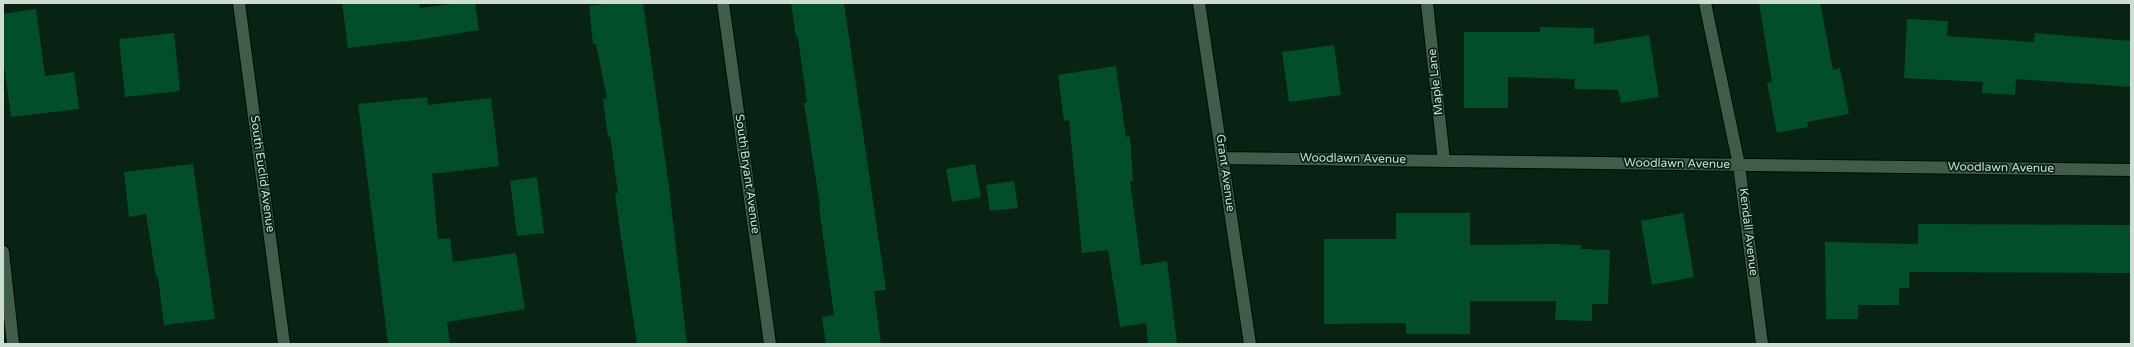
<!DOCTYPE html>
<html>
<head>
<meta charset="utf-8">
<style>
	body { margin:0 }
	#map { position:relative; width:2134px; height:347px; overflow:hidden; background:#082314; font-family:"Varela Round",sans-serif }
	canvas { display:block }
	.frame { position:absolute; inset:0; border:4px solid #cdddd2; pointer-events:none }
</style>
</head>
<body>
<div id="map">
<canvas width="2134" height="347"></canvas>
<div class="frame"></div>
</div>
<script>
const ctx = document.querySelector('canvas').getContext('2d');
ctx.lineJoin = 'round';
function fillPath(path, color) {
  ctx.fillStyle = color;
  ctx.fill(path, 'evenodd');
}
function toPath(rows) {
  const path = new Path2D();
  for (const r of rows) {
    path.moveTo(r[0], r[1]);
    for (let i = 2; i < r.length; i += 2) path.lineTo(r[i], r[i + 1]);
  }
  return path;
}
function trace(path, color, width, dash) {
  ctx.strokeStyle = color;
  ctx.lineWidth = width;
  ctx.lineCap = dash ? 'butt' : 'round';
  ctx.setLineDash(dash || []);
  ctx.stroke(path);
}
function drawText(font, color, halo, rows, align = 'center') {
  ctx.font = font + ' "Varela Round",sans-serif';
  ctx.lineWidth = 3.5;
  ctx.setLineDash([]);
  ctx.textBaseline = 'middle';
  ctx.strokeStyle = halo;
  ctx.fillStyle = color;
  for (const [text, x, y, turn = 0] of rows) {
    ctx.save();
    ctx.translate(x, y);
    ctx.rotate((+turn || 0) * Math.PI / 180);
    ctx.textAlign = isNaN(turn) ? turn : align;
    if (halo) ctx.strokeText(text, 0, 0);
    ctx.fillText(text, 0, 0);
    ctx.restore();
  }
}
fillPath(toPath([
	[342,3,419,3,420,8,459,3,475,3,479,30,424,39,348,48],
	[611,3,643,3,669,187,687,344,637,344,620,231,615,193,618,193,610,136,608,137,603,99,607,98,596,44,593,44,589,6],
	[791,3,844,3,886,290,874,291,881,344,826,344,822,317,834,315,819,207,820,206,804,103,807,102,798,37,796,37],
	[1759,3,1820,3,1833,70,1840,68,1849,114,1807,122,1808,127,1777,133,1767,83,1772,82],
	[36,9,45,76,74,72,79,109,11,117,3,57,3,14],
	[1907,19,1948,21,1947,36,2034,42,2035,33,2131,41,2131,87,2016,79,2015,95,1982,93,1983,82,1904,78],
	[1540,27,1594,28,1594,44,1649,35,1659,97,1621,103,1618,90,1574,89,1575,79,1508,77,1508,108,1464,108,1464,32,1540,32],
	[174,33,180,91,125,97,119,39],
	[1334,45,1341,95,1289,102,1282,52],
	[1116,66,1126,137,1130,136,1133,181,1130,181,1141,265,1167,261,1177,344,1148,344,1146,323,1120,327,1108,250,1082,253,1069,120,1064,121,1058,75],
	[427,97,428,105,491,98,499,166,432,174,438,239,450,238,453,262,516,253,525,309,447,322,450,344,388,344,358,104],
	[193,164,215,319,164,325,158,277,156,277,146,214,129,217,124,172],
	[975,164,981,197,952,202,946,169],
	[537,177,544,233,517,236,510,181],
	[1014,181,1018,208,990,211,986,185],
	[1396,213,1470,213,1470,245,1557,244,1581,245,1581,249,1610,250,1608,304,1592,304,1592,321,1555,320,1556,301,1470,301,1470,334,1406,334,1406,323,1324,324,1324,239,1396,239],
	[1683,213,1694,277,1652,285,1641,221],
	[1918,224,2131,225,2131,273,1909,272,1909,288,1899,288,1899,305,1858,305,1858,319,1826,319,1825,242,1918,244]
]), '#024e2b');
const lane = toPath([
	[1427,3,1444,161],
	[3,252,13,344]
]);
const street = toPath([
	[239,3,284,344],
	[723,3,770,344],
	[1199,3,1250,344],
	[1705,3,1739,165,1762,344],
	[1222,158,2131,170]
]);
trace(lane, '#000c02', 14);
trace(street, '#000c02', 14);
trace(lane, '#405c4a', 12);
trace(street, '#405c4a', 12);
drawText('12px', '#cdddd2', '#082314', [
	["Maple Lane",1436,82,-96],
	["Woodlawn Avenue",1353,159,1],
	["Woodlawn Avenue",1677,164,1],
	["Woodlawn Avenue",2001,168,1],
	["Grant Avenue",1225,173,82],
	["South Euclid Avenue",262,174,82],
	["South Bryant Avenue",747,174,82],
	["Kendall Avenue",1748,232,83]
]);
</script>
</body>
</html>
